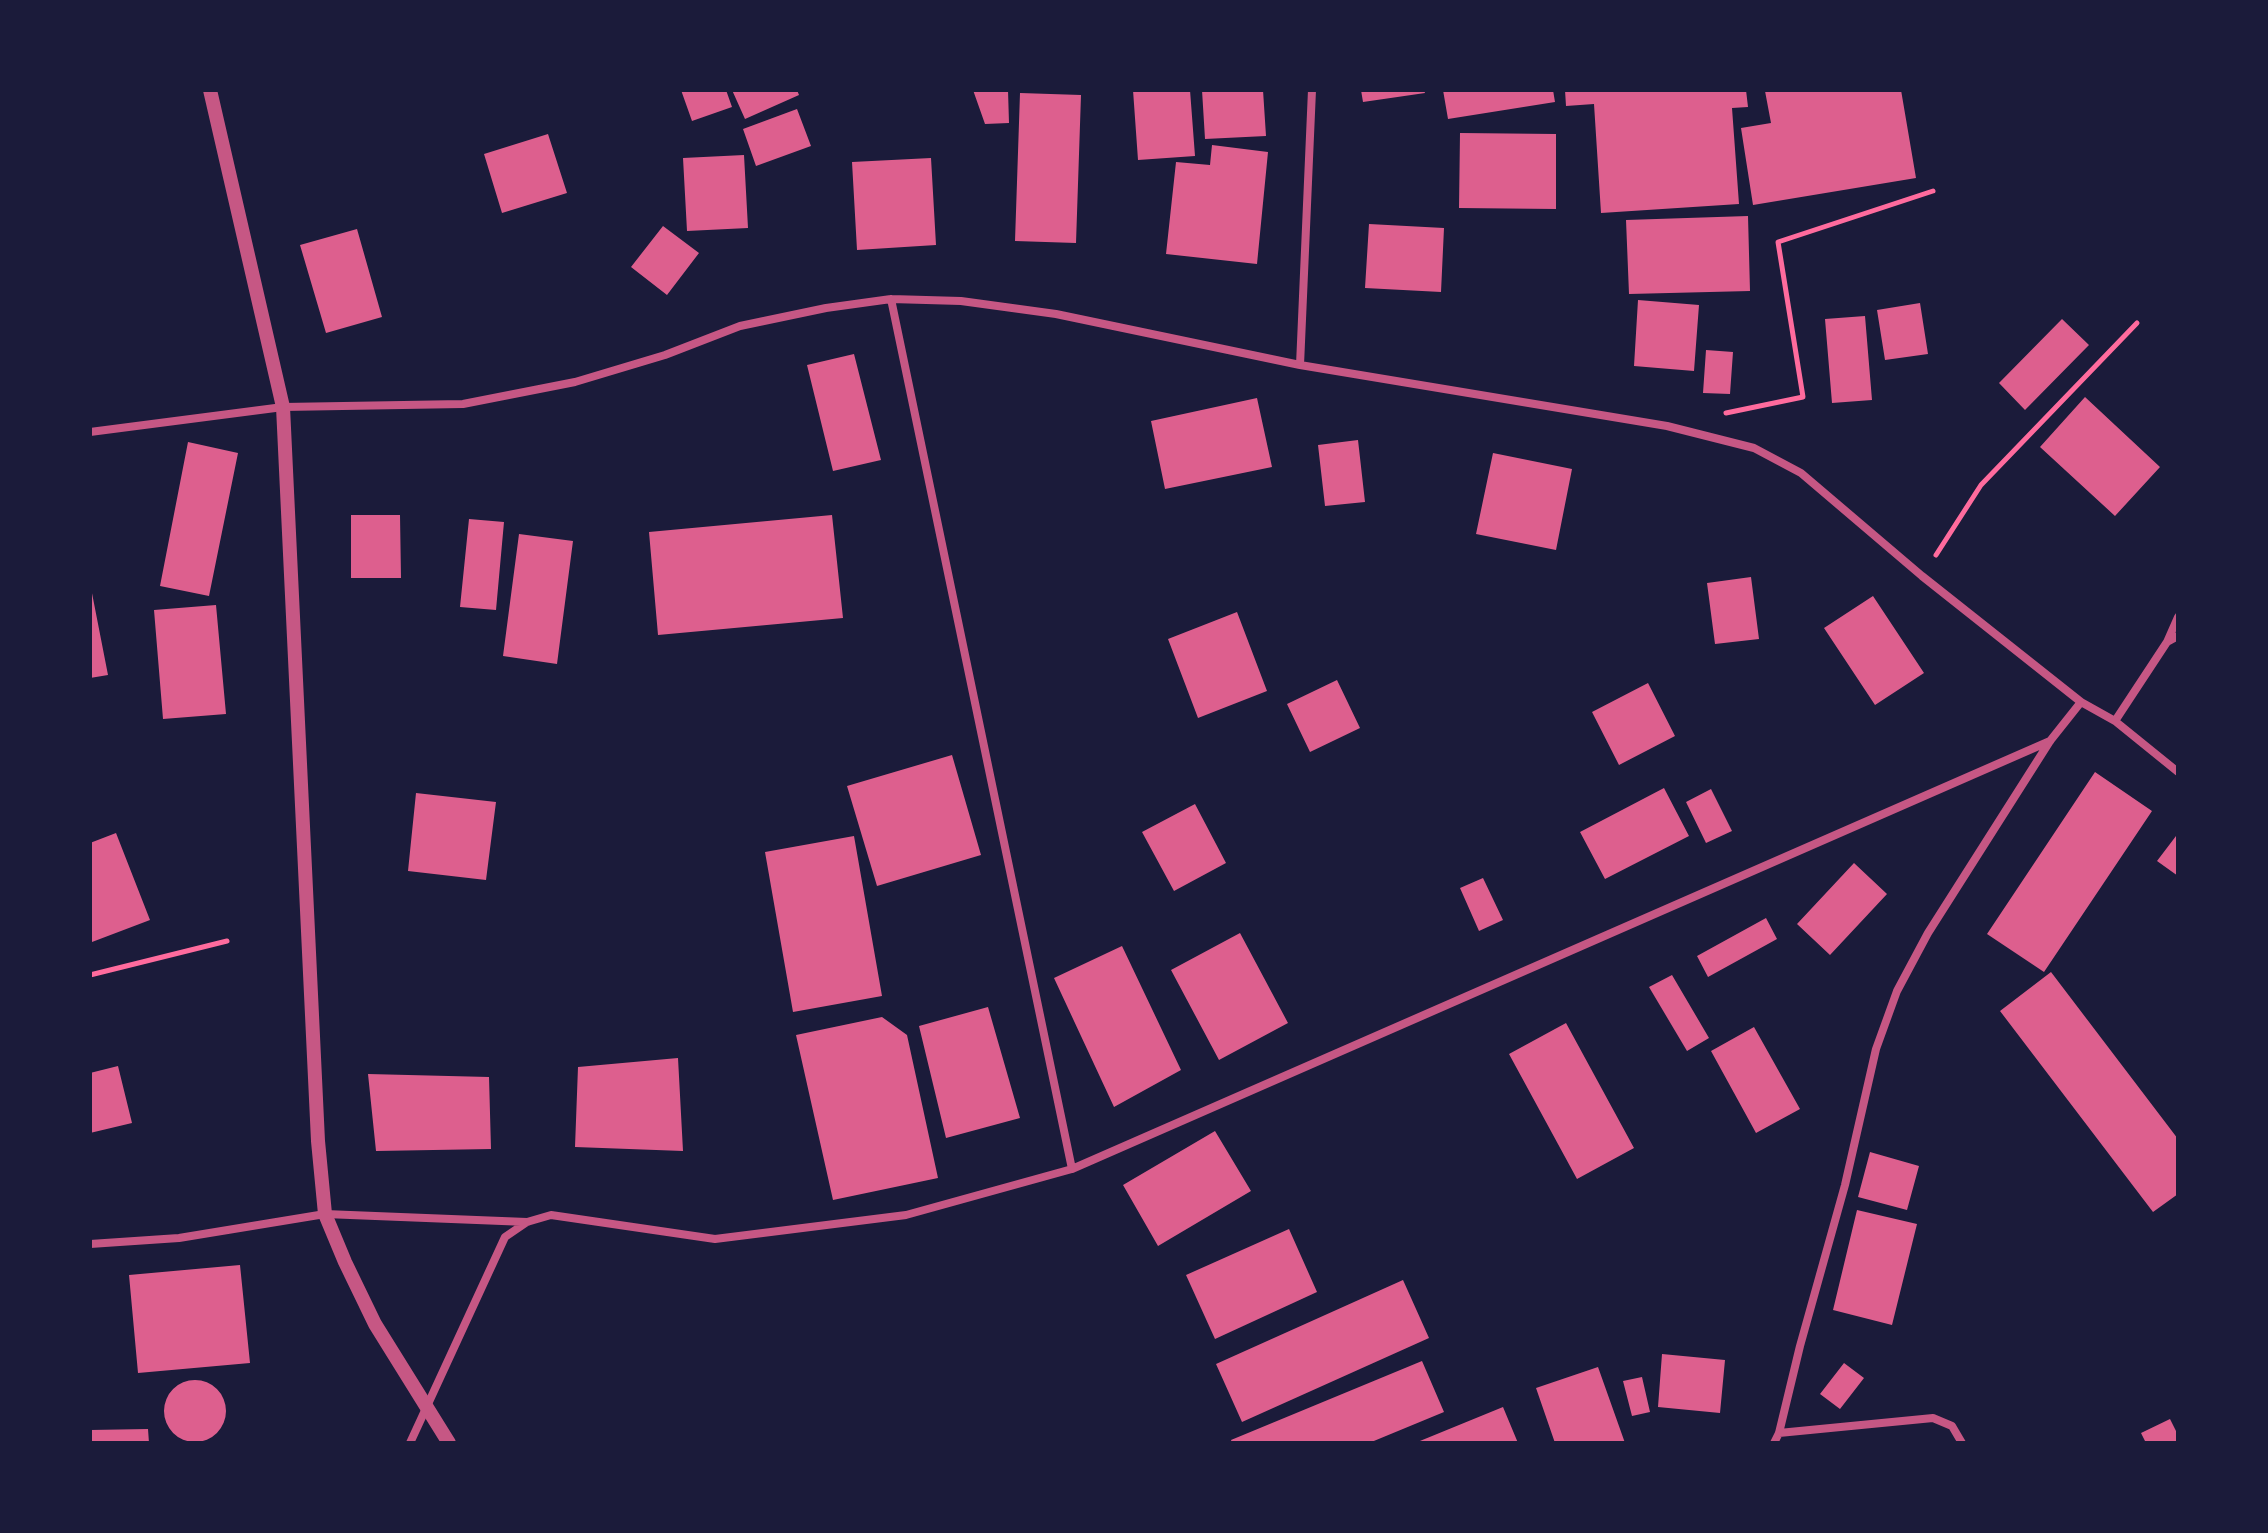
<!DOCTYPE html>
<html>
<head>
<meta charset="utf-8">
<style>
	body { margin:0 }
	#map { position:relative; width:2268px; height:1533px; overflow:hidden; background:#1b1b3a; font-family:"Noto Serif",serif }
	canvas { display:block }
	.frame { position:absolute; inset:0; border:92px solid #1b1b3a; pointer-events:none }
</style>
</head>
<body>
<div id="map">
<canvas width="2268" height="1533"></canvas>
<div class="frame"></div>
</div>
<script>
const ctx = document.querySelector('canvas').getContext('2d');
ctx.lineJoin = 'round';
function fillPath(path, color) {
  ctx.fillStyle = color;
  ctx.fill(path, 'evenodd');
}
function toPath(rows) {
  const path = new Path2D();
  for (const r of rows) {
    if (r.length === 3) {
      path.moveTo(r[0] + r[2], r[1]);
      path.arc(r[0], r[1], r[2], 0, 2 * Math.PI);
      continue;
    }
    path.moveTo(r[0], r[1]);
    for (let i = 2; i < r.length; i += 2) path.lineTo(r[i], r[i + 1]);
  }
  return path;
}
function trace(path, color, width, dash) {
  ctx.strokeStyle = color;
  ctx.lineWidth = width;
  ctx.lineCap = dash ? 'butt' : 'round';
  ctx.setLineDash(dash || []);
  ctx.stroke(path);
}
fillPath(toPath([
	[681,90,726,90,732,107,692,121],
	[732,90,797,90,799,95,745,119],
	[973,90,1008,90,1009,123,985,124],
	[1133,90,1190,90,1195,156,1138,160],
	[1202,90,1263,90,1266,136,1205,139],
	[1361,90,1424,90,1425,93,1363,102],
	[1443,90,1553,90,1555,102,1448,119],
	[1565,90,1746,90,1748,107,1732,108,1739,204,1601,213,1594,104,1566,106],
	[1773,90,1901,90,1916,178,1753,205,1741,128,1771,123,1765,91],
	[1020,93,1081,95,1076,243,1015,241],
	[797,109,811,146,756,166,743,129],
	[1460,133,1556,134,1556,209,1459,208],
	[548,134,567,193,502,213,484,154],
	[1212,145,1268,152,1257,264,1166,254,1176,162,1210,165],
	[744,155,748,228,687,231,683,158],
	[931,158,936,245,857,250,852,162],
	[1748,216,1750,291,1629,294,1626,220],
	[1369,224,1444,228,1441,292,1365,288],
	[663,226,699,253,667,295,631,267],
	[357,229,382,317,326,333,300,245],
	[1638,300,1699,305,1694,371,1634,366],
	[1920,303,1928,354,1885,360,1877,310],
	[1865,316,1872,400,1832,403,1825,319],
	[2062,319,2089,345,2025,410,1999,383],
	[1706,350,1733,352,1730,394,1703,393],
	[854,354,881,460,833,471,807,365],
	[2085,397,2160,467,2115,516,2040,447],
	[1257,398,1272,467,1165,489,1151,421],
	[1358,440,1365,502,1325,506,1318,445],
	[188,442,238,453,209,596,160,586],
	[1493,453,1572,469,1556,550,1476,534],
	[351,515,400,515,401,578,351,578],
	[832,515,843,618,658,635,649,532],
	[469,519,504,522,496,610,460,607],
	[519,534,573,541,557,664,503,656],
	[1751,577,1759,639,1715,644,1707,583],
	[91,588,108,675,90,678,90,589],
	[1873,596,1924,673,1875,705,1824,628],
	[216,605,226,714,163,719,154,610],
	[1237,612,1267,691,1198,718,1168,639],
	[1337,680,1360,728,1310,752,1287,704],
	[1648,683,1675,736,1619,765,1592,712],
	[952,755,981,855,877,886,847,786],
	[2095,772,2152,811,2044,972,1987,934],
	[1664,788,1689,836,1605,879,1580,832],
	[1711,789,1732,831,1706,843,1686,802],
	[416,793,496,802,486,880,408,871],
	[1195,804,1226,863,1174,891,1142,832],
	[116,833,150,920,92,942,90,937,90,843],
	[854,836,882,996,793,1012,765,852],
	[2176,836,2178,838,2178,876,2157,861],
	[1854,863,1887,894,1830,955,1797,924],
	[1483,878,1503,920,1479,931,1460,888],
	[1766,918,1777,939,1708,977,1697,956],
	[1240,933,1288,1023,1219,1060,1171,970],
	[1122,946,1181,1070,1114,1107,1054,978],
	[2051,972,2178,1139,2178,1194,2153,1212,2000,1011],
	[1672,975,1709,1038,1687,1051,1649,987],
	[988,1007,1020,1118,946,1138,919,1026],
	[882,1017,907,1035,938,1178,833,1200,796,1035],
	[1566,1023,1634,1148,1577,1179,1509,1054],
	[1754,1027,1800,1109,1756,1133,1711,1051],
	[678,1058,683,1151,575,1147,578,1067],
	[118,1066,132,1123,90,1133,90,1073],
	[368,1074,489,1077,491,1149,376,1151],
	[1215,1131,1251,1191,1158,1246,1123,1185],
	[1870,1152,1919,1166,1907,1210,1858,1197],
	[1857,1210,1917,1224,1892,1325,1833,1310],
	[1289,1229,1317,1292,1215,1339,1186,1275],
	[240,1265,250,1363,138,1373,129,1275],
	[1403,1280,1429,1338,1242,1422,1216,1364],
	[1662,1354,1725,1360,1720,1413,1658,1407],
	[1422,1361,1444,1412,1369,1443,1232,1443,1231,1440],
	[1844,1363,1864,1378,1840,1409,1820,1394],
	[1598,1367,1625,1443,1555,1443,1536,1388],
	[1642,1377,1650,1412,1632,1416,1623,1381],
	[195,1411,31],
	[1503,1407,1518,1443,1415,1443],
	[2170,1419,2178,1435,2178,1443,2146,1443,2141,1433],
	[148,1429,149,1443,90,1443,90,1430]
]), '#dd5f8e');
trace(toPath([
	[1726,413,1803,397,1778,242,1933,191],
	[1936,555,1981,485,2137,323],
	[90,975,227,941]
]), '#ff6b9d', 5);
trace(toPath([
	[891,299,1072,1169],
	[1300,365,1312,90],
	[90,432,283,407,463,404,575,382,665,355,740,326,826,308,891,299,961,301,1056,314,1300,365,1667,426,1754,448,1801,473,1922,576,2081,702,2115,721,2178,772],
	[2167,642,2178,617],
	[2115,721,2167,642,2178,636],
	[90,1244,179,1238,325,1214,527,1222],
	[1779,1433,1933,1418,1952,1426,1962,1443],
	[410,1443,505,1237,527,1222,551,1215,715,1239,906,1215,1072,1169,2050,741],
	[1774,1443,1779,1433,1800,1346,1845,1185,1876,1049,1897,991,1928,933,2050,741,2081,702]
]), '#c65784', 8);
trace(toPath([
	[210,90,283,407,318,1141,325,1214,345,1262,375,1324,449,1443]
]), '#c65784', 14);
</script>
</body>
</html>
